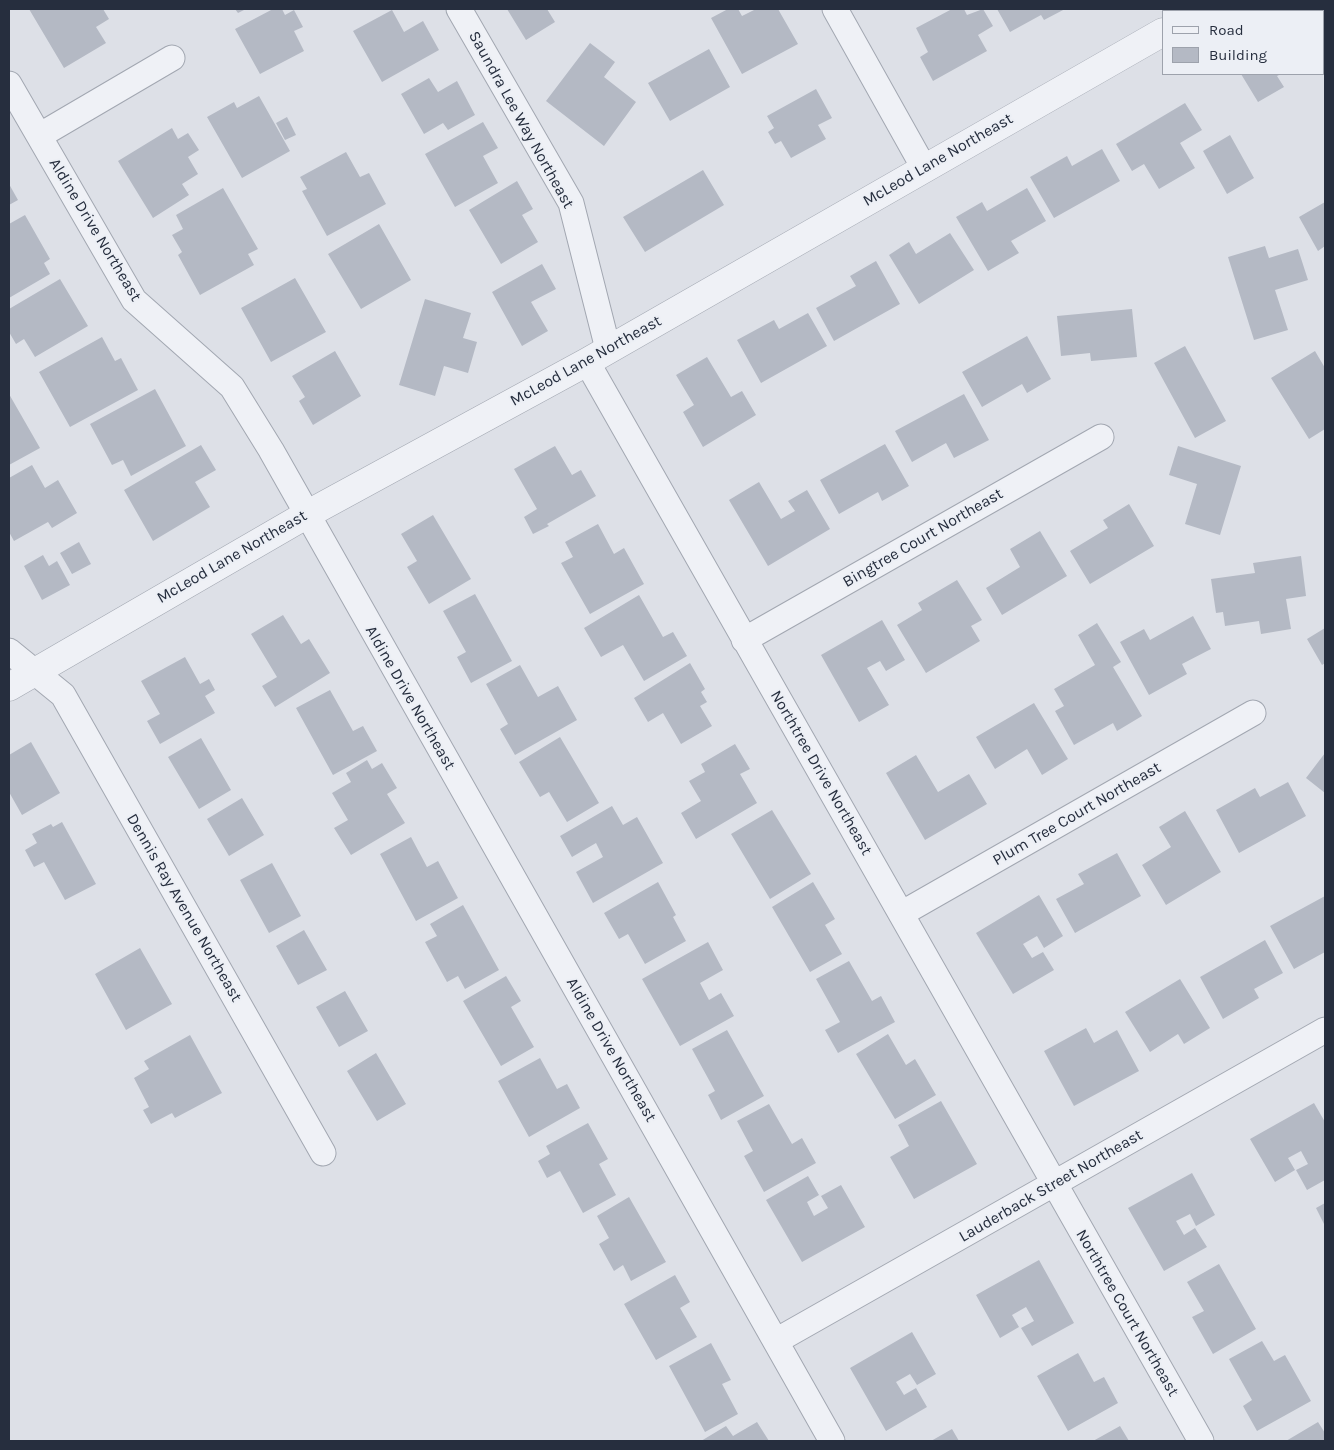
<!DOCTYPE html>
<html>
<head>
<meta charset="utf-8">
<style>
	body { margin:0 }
	#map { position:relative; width:1334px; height:1450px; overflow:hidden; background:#dde0e7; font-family:Karla,sans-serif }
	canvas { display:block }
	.frame { position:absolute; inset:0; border:10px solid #262e3e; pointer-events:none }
	.legend { position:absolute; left:1162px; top:10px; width:162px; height:65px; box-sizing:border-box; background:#eceff5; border:1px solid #9da2ac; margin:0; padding:6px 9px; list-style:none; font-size:15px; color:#262e3e }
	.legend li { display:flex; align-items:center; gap:10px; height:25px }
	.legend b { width:25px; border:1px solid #9da2ac }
</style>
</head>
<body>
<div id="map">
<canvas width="1334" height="1450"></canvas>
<div class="frame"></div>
<ul class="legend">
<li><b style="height:6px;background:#eff1f6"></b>Road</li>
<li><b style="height:14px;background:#b4b9c4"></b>Building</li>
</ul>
</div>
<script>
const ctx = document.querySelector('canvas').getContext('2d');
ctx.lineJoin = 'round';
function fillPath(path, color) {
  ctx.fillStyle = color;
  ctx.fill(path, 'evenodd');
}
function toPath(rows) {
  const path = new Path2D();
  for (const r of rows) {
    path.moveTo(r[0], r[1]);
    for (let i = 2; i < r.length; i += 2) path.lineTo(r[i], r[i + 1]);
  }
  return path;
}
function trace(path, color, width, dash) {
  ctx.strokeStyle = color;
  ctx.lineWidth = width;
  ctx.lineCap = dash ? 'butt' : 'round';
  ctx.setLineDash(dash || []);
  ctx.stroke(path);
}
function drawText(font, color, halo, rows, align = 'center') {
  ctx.font = font + ' Karla,sans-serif';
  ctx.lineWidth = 4;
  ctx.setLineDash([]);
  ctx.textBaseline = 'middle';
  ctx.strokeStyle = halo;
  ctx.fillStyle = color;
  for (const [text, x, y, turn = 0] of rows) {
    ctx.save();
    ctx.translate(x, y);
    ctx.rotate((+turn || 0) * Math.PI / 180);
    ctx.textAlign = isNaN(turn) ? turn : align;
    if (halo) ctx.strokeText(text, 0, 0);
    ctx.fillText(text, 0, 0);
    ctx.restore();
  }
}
fillPath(toPath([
	[29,9,103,9,109,19,96,27,106,43,64,68],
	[235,9,246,9,238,13],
	[273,9,282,9,285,15,294,10,303,27,294,31,304,51,260,74,235,29],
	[507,9,547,9,555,22,526,40],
	[728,9,738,9,742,16,756,9,778,9,798,44,742,74,711,18],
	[952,9,964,9,967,15,983,9,993,26,978,35,987,51,933,81,920,57,928,52,916,28],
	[997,9,1065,9,1044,20,1041,15,1010,32],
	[392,10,404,32,423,21,439,50,382,82,353,31],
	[590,43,615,62,604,77,636,102,604,146,546,101],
	[709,49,730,87,670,121,648,83],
	[1241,74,1281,74,1277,76,1284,87,1258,102],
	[429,78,438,92,457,81,475,115,448,130,443,123,424,134,401,94],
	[816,89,832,118,818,125,826,139,791,158,781,141,775,144,768,132,774,128,767,116],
	[259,96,290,151,242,178,207,117,234,102,237,108],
	[1185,103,1202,130,1180,143,1195,168,1159,189,1144,164,1132,171,1116,144],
	[287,117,296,135,285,140,276,123],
	[483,122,498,148,483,156,498,183,455,207,425,154],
	[172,128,178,139,188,133,199,150,188,157,198,174,182,184,189,195,153,218,118,161],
	[1230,135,1254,178,1227,194,1203,151],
	[1102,149,1120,181,1054,218,1030,177,1067,156,1072,166],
	[346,152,360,177,369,173,386,204,327,236,302,191,307,189,300,177],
	[703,170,724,205,645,252,623,217],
	[517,181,533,209,522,215,538,242,501,264,469,210],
	[9,184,18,200,9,205],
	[223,188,258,249,248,254,254,265,200,295,178,255,182,252,172,235,183,229,176,215],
	[1027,188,1046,221,1011,241,1019,253,988,271,956,217,982,202,987,211],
	[1325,202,1325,246,1318,251,1299,217],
	[25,215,50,259,44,263,50,274,9,298,9,224],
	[379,224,411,280,361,309,328,254],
	[950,233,974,270,919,304,889,255,909,242,916,254],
	[1265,246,1269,258,1298,249,1308,280,1275,290,1288,330,1254,340,1228,257],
	[876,261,900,304,834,341,816,308,856,286,850,276],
	[542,264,556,289,531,302,548,331,522,346,492,292],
	[295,278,326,332,271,362,241,308],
	[60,279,88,326,35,357,24,339,16,344,9,332,9,309],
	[425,299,471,313,463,338,477,342,468,373,444,366,435,396,399,385],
	[1132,309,1137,357,1091,361,1090,353,1061,356,1057,316],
	[808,313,827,346,761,383,737,340,774,320,779,329],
	[1027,336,1051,379,1027,393,1022,384,982,407,962,372],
	[102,337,115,361,121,358,138,390,70,427,39,372],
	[1185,346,1226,421,1195,438,1154,363],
	[335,351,361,396,313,425,299,401,305,397,292,376],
	[1315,351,1325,368,1325,429,1309,439,1271,378],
	[707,357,731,397,742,391,756,415,703,447,683,412,694,405,676,375],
	[155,389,186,446,131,476,123,460,112,465,90,424],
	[9,394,40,448,9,465],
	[964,394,989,440,954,458,946,443,912,462,895,431],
	[885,444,909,486,882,501,878,492,839,514,820,480],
	[201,445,216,470,195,482,210,507,153,541,124,490],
	[555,446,572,475,581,470,596,496,547,524,549,526,533,534,524,517,537,509,514,469],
	[1178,446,1241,466,1220,535,1185,524,1197,484,1169,475],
	[32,465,45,488,58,480,77,513,52,528,48,522,14,541,9,532,9,478],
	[759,482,781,519,795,511,788,501,807,490,830,529,768,566,729,500],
	[1129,504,1154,546,1090,584,1070,551,1108,528,1103,520],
	[433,515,471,579,429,604,407,567,417,561,401,534],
	[598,524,614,554,624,548,644,584,590,614,561,563,573,557,565,542],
	[1040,531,1067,576,1002,615,986,588,1020,567,1010,549],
	[79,542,91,564,72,574,60,553],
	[43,555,49,566,57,561,70,585,42,600,24,566],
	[1301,556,1306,596,1286,599,1291,629,1261,634,1259,621,1225,626,1223,612,1216,613,1211,579,1255,573,1253,563],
	[957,580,982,620,971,626,980,641,926,673,897,625,922,610,918,603],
	[475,594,512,661,471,683,457,657,466,652,443,611],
	[639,595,663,637,673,632,687,656,644,681,623,645,601,657,584,628],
	[283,615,301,644,309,639,330,673,275,707,262,686,277,677,251,634],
	[1193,616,1211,649,1182,664,1187,674,1149,695,1120,642,1144,629,1150,640],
	[882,620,905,660,886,671,880,661,867,668,889,705,859,722,821,655],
	[1097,623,1121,662,1113,667,1142,716,1117,731,1113,723,1074,745,1055,711,1064,706,1054,689,1095,665,1078,635],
	[1325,628,1325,663,1322,665,1307,639],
	[185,657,200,684,209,679,215,690,205,696,215,713,160,744,147,721,160,714,141,681],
	[690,663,705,689,701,692,707,702,700,706,712,726,681,744,663,713,648,722,634,698],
	[520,665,538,697,558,686,577,720,515,755,500,729,508,724,486,684],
	[330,690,353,731,363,726,377,751,333,775,296,708],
	[1034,703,1068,759,1042,775,1027,749,995,769,976,737],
	[560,737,599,803,567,822,549,792,540,797,519,762],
	[201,738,231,790,199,809,168,757],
	[31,742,60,793,22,815,9,792,9,755],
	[735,744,750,769,740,774,757,803,696,839,681,813,701,801,689,781,705,772,701,764],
	[1325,753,1325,793,1306,778],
	[916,755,938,792,969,774,987,804,925,840,886,773],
	[367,760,372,769,382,763,397,788,387,794,405,823,351,855,334,828,348,820,332,793,351,782,346,773],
	[1288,782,1306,816,1239,853,1216,810,1255,788,1260,797],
	[242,798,264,835,229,856,207,819],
	[612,806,623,825,637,817,663,863,593,903,576,872,603,857,596,843,572,857,560,836],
	[772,810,811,874,770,899,731,834],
	[1185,811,1221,872,1166,905,1142,865,1171,847,1159,827],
	[62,822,96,884,65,900,44,862,34,867,25,850,37,843,32,834,51,824,53,827],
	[411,837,427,867,438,861,458,898,416,921,380,854],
	[1117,853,1141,896,1075,933,1056,899,1084,884,1078,874],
	[272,863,301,916,269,933,240,880],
	[658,882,676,915,673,917,686,941,645,964,628,934,619,939,604,913],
	[813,882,835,919,825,925,842,954,810,972,772,907],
	[1039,895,1063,936,1044,948,1037,936,1023,944,1032,958,1043,952,1054,970,1013,994,976,933],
	[1325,896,1325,952,1294,969,1270,926],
	[463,905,499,970,465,989,458,976,447,982,425,942,437,936,430,924],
	[304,930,327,970,298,985,276,946],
	[1265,940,1283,973,1254,989,1259,998,1223,1019,1200,977],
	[708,942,723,970,700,983,709,1000,721,993,734,1016,680,1046,642,979],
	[140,948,172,1004,126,1030,95,974],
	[849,961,872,1001,881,996,895,1022,838,1053,825,1030,840,1022,816,979],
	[506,976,521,1001,511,1007,534,1047,501,1066,463,1001],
	[1180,979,1210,1028,1184,1044,1178,1034,1150,1052,1125,1012],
	[345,991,368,1031,339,1047,316,1007],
	[1086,1028,1094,1043,1117,1030,1139,1071,1074,1106,1044,1051],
	[727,1030,764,1096,721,1120,708,1095,715,1091,692,1049],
	[888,1034,906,1065,915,1059,936,1095,895,1119,856,1054],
	[190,1035,222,1093,175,1118,172,1113,151,1124,143,1110,149,1107,134,1078,149,1069,144,1061],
	[376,1053,406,1104,377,1121,347,1071],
	[540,1058,557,1089,567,1084,580,1108,529,1137,498,1081],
	[941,1101,977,1164,914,1199,890,1157,909,1146,898,1125],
	[1314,1103,1325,1122,1325,1180,1307,1190,1296,1170,1308,1164,1301,1151,1288,1158,1295,1170,1275,1182,1250,1139],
	[769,1104,792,1144,802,1138,816,1163,764,1192,744,1156,753,1151,737,1121],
	[588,1123,608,1159,599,1164,616,1195,583,1213,560,1171,547,1178,538,1161,550,1154,546,1146],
	[1192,1173,1215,1215,1196,1226,1190,1214,1176,1221,1184,1235,1195,1228,1207,1247,1164,1271,1128,1208],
	[808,1176,819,1195,807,1202,814,1216,828,1208,821,1196,841,1185,865,1227,802,1262,766,1200],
	[629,1197,666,1262,631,1281,623,1265,614,1271,599,1244,609,1238,597,1216],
	[1325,1203,1325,1226,1316,1208],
	[1039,1260,1074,1323,1032,1346,1021,1328,1034,1321,1026,1307,1012,1315,1019,1327,1000,1338,976,1295],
	[1219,1264,1256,1329,1213,1354,1192,1317,1204,1311,1187,1282],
	[675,1275,690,1302,680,1308,697,1337,656,1360,624,1304],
	[912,1332,936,1374,917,1385,910,1374,896,1382,904,1395,916,1388,927,1407,886,1431,850,1368],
	[1262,1341,1274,1361,1285,1355,1311,1401,1257,1431,1243,1406,1252,1400,1229,1359],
	[711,1343,731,1380,722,1384,738,1414,705,1432,669,1366],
	[1078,1353,1094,1382,1104,1377,1118,1403,1068,1431,1037,1376],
	[757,1422,769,1441,701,1441,726,1426,733,1436],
	[1318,1422,1325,1433,1325,1441,1286,1441],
	[1120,1426,1129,1441,1093,1441],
	[952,1429,959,1441,931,1441]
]), '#b4b9c4');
const minor = toPath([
	[459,9,571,203,608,349],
	[835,9,924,168],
	[9,84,134,300,232,387,271,450,832,1441],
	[39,136,172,58],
	[587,362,1201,1441],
	[744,640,1101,437],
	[9,651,63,695,323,1153],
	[901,914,1253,713],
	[776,1341,1325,1030]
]);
const tertiary = toPath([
	[1199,11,1203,9],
	[9,687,306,515,587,362,1163,32]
]);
trace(minor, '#a2a7b1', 27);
trace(tertiary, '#a2a7b1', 29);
trace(minor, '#eff1f6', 25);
trace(tertiary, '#eff1f6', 28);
drawText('16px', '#262e3e', '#eceff5', [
	["Saundra Lee Way Northeast",521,120,61],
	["McLeod Lane Northeast",938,160,-30],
	["Aldine Drive Northeast",95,230,59],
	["McLeod Lane Northeast",586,361,-29],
	["Bingtree Court Northeast",923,538,-30],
	["McLeod Lane Northeast",232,557,-30],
	["Aldine Drive Northeast",410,698,60],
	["Northtree Drive Northeast",821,773,60],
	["Plum Tree Court Northeast",1077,814,-30],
	["Dennis Ray Avenue Northeast",184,908,60],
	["Aldine Drive Northeast",611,1050,60],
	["Lauderback Street Northeast",1051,1186,-30],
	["Northtree Court Northeast",1127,1313,60]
]);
</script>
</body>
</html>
